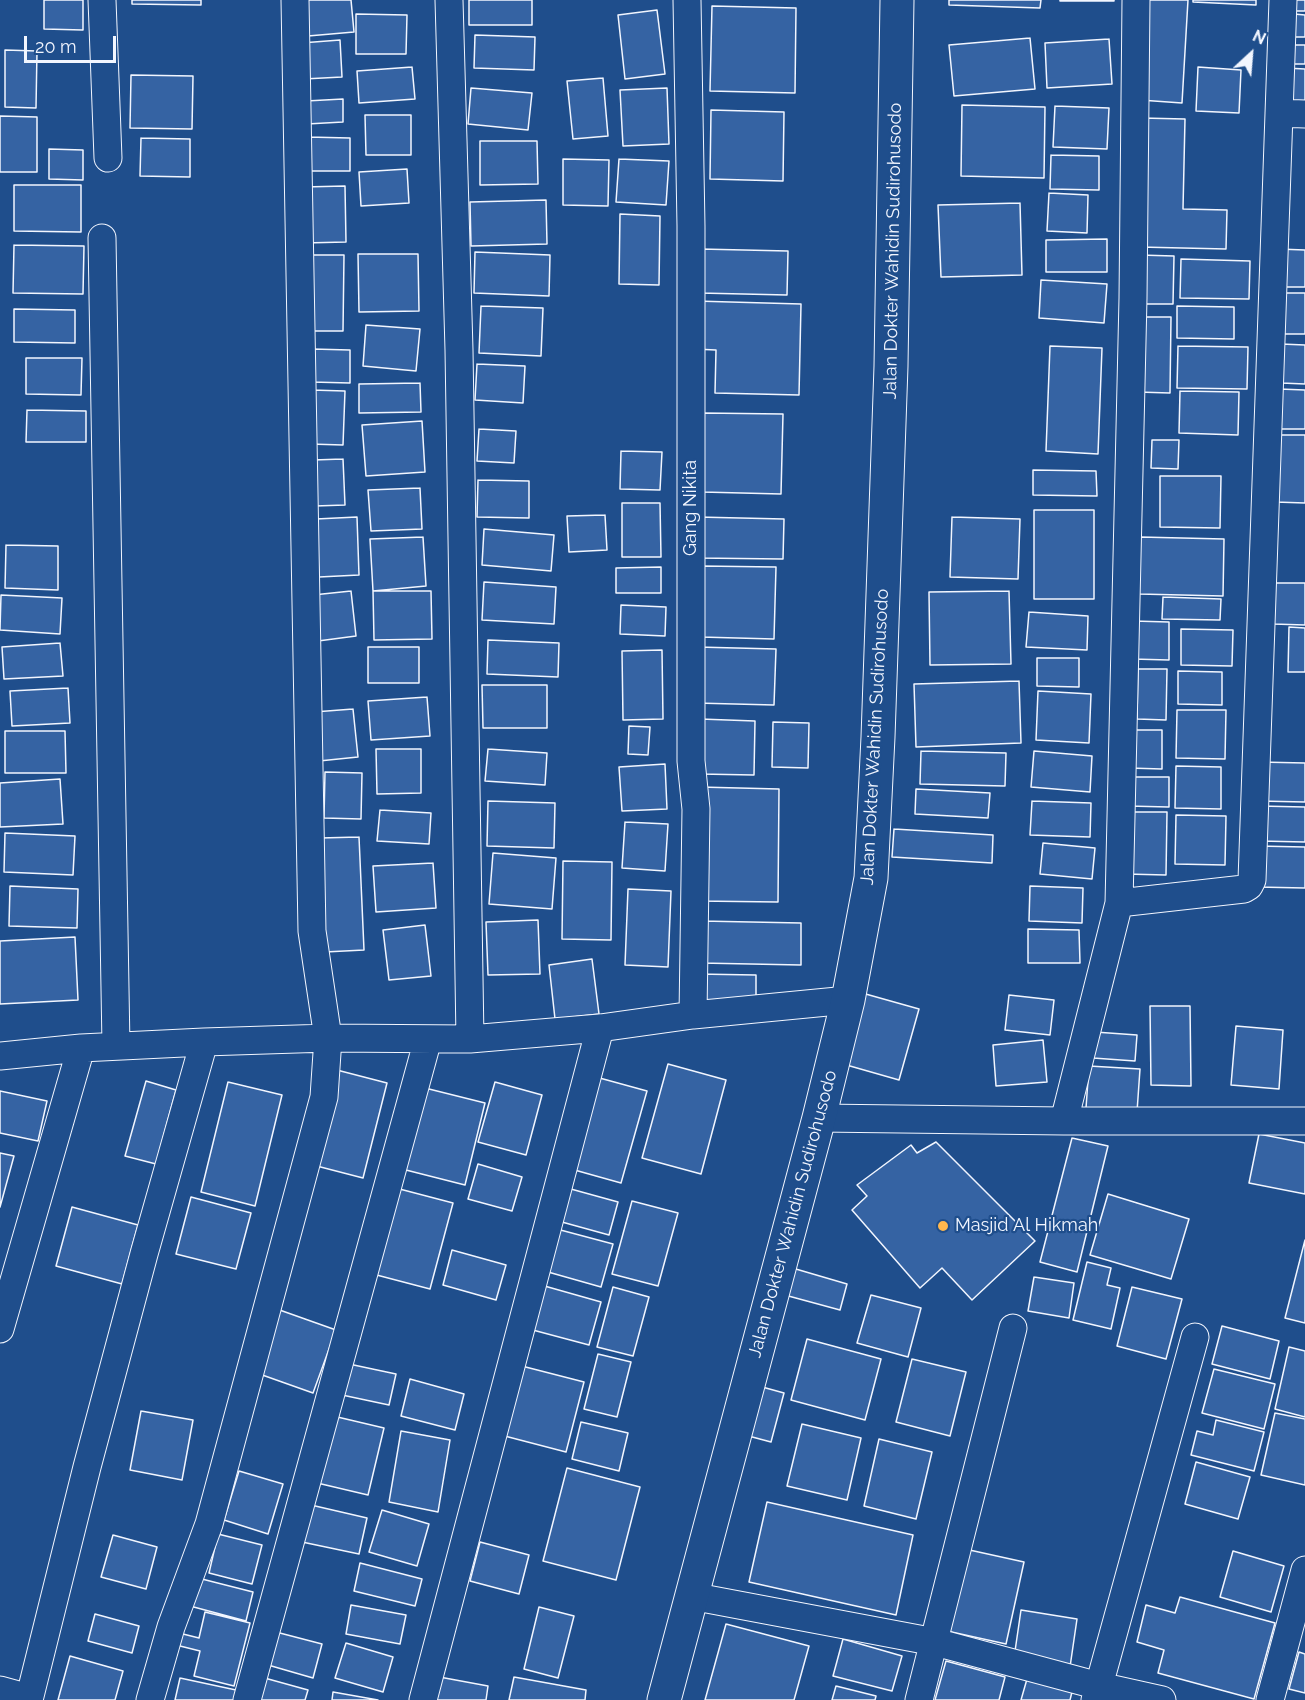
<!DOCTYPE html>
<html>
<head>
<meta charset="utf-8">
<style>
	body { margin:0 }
	#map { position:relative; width:1305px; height:1700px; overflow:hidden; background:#1f4e8c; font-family:Raleway,sans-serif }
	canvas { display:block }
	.north { position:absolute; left:1221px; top:24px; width:60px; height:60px; -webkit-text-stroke:4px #1f4e8c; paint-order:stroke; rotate:26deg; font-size:16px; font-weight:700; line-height:24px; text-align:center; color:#f2f6ff }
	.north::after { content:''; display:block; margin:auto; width:21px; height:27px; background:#f2f6ff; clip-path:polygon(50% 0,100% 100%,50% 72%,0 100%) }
	.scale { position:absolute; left:24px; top:36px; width:92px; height:27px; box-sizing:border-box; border:3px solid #f2f6ff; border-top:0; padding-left:8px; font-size:18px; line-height:21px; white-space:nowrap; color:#f2f6ff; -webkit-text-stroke:4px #1f4e8c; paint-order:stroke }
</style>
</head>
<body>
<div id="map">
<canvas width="1305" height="1700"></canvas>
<div class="north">N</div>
<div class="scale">20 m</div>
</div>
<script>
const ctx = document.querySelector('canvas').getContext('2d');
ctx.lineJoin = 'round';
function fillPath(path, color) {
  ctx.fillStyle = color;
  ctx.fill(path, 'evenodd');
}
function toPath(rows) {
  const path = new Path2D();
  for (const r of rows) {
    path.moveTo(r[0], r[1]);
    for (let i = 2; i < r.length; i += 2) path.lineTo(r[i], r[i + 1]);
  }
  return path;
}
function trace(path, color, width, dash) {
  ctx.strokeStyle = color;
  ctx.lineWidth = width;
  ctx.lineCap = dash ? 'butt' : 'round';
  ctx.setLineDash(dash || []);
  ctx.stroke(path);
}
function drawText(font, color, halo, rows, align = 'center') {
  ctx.font = font + ' Raleway,sans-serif';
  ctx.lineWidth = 4.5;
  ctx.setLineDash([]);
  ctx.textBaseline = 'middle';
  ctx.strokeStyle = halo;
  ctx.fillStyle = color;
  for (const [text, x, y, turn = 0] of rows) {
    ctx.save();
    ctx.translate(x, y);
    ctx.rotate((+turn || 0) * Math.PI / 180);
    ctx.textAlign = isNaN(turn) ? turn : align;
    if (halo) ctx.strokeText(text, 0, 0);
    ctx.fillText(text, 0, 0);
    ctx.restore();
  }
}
const building = toPath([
	[44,0,83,0,83,30,44,29,44,0],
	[132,0,201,0,201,5,132,4,132,0],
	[305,0,351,0,354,32,308,36,305,0],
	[469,0,532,0,532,25,469,25,469,0],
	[949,0,1041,0,1040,8,949,5,949,0],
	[1060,0,1114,0,1114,1,1060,1,1060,0],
	[1146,0,1188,0,1182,103,1140,100,1146,0],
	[1193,0,1256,0,1256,5,1193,2,1193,0],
	[1291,0,1305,0,1305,11,1291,11,1291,0],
	[712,6,796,8,795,93,710,91,712,6],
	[657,10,665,74,625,79,618,15,657,10],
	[356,14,407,15,406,54,356,54,356,14],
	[1294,14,1305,15,1305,37,1294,37,1294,14],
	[475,35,535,37,534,70,474,68,475,35],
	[1030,38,1035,89,954,96,949,45,1030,38],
	[1109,39,1112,84,1047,88,1045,43,1109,39],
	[340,40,342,77,304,79,301,43,340,40],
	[1288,45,1305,45,1305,64,1288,64,1288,45],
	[5,50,37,51,36,108,5,107,5,50],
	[412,67,415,99,359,103,357,71,412,67],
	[1198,67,1241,70,1239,113,1196,111,1198,67],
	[1286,68,1305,69,1305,107,1286,107,1286,68],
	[131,75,193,76,192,129,130,128,131,75],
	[603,78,608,136,573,139,567,81,603,78],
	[471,88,532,93,528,130,468,124,471,88],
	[667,88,669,144,623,146,620,90,667,88],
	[343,99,343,122,307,124,306,101,343,99],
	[962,105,1045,107,1044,178,961,176,962,105],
	[1055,106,1109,108,1107,149,1053,147,1055,106],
	[711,110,784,112,783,181,710,179,711,110],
	[365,115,411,115,411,155,366,155,365,115],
	[0,116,37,117,37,172,0,172,0,116],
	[1141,118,1185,119,1183,209,1227,210,1226,249,1139,247,1141,118],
	[307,137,350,138,350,171,306,171,307,137],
	[141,138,190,139,190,177,140,176,141,138],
	[480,141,537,141,538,184,480,185,480,141],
	[49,149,83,150,83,180,49,179,49,149],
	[1051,155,1099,156,1099,190,1050,189,1051,155],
	[563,159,609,160,608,206,563,205,563,159],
	[619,159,669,161,666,205,616,202,619,159],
	[407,169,409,203,361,206,359,172,407,169],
	[14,185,81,185,81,232,14,231,14,185],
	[345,186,346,242,304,243,303,187,345,186],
	[1049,193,1088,195,1087,233,1047,231,1049,193],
	[546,200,547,244,471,246,470,202,546,200],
	[1020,203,1022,275,941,277,938,205,1020,203],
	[620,214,660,216,659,285,619,284,620,214],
	[1107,239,1107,272,1046,272,1046,240,1107,239],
	[14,245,84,246,83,294,13,293,14,245],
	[700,249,788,251,787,295,699,293,700,249],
	[1278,249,1305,250,1305,287,1278,287,1278,249],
	[475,252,550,255,549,296,474,293,475,252],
	[358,254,418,254,419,311,359,312,358,254],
	[310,255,344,255,343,331,309,331,310,255],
	[1139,255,1174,256,1173,304,1138,304,1139,255],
	[1181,259,1250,261,1249,299,1180,298,1181,259],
	[1041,280,1107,284,1104,323,1039,318,1041,280],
	[1282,293,1305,293,1305,334,1282,334,1282,293],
	[695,301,801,304,799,395,715,393,716,350,694,349,695,301],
	[481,306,543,308,541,356,479,353,481,306],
	[1177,306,1234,307,1234,339,1177,338,1177,306],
	[14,309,75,310,75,343,14,342,14,309],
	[1139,317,1171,317,1170,393,1137,392,1139,317],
	[366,325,420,329,416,371,363,366,366,325],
	[1281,344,1305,345,1305,384,1281,383,1281,344],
	[1050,346,1102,348,1098,454,1046,451,1050,346],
	[1178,346,1248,347,1247,389,1177,388,1178,346],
	[312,349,350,350,350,383,311,382,312,349],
	[26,358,82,358,81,395,26,394,26,358],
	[477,364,525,366,523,403,475,400,477,364],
	[420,383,421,412,359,413,359,384,420,383],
	[1279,389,1305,390,1305,429,1279,429,1279,389],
	[311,390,345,391,343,445,309,444,311,390],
	[1180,391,1239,392,1238,435,1179,433,1180,391],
	[27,410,86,411,86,442,26,442,27,410],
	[703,413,783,414,781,494,702,492,703,413],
	[422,421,425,472,366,476,362,425,422,421],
	[479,429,516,431,514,463,477,461,479,429],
	[1276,435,1305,435,1305,503,1275,502,1276,435],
	[1152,440,1179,440,1178,469,1151,468,1152,440],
	[621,451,662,452,660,490,620,489,621,451],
	[343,459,345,505,315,506,313,460,343,459],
	[1033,470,1096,471,1097,496,1033,495,1033,470],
	[1160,476,1221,476,1220,528,1160,527,1160,476],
	[478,480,529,481,529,518,477,517,478,480],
	[420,488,422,529,371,531,368,490,420,488],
	[622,503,660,503,661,557,622,557,622,503],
	[1034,510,1094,510,1094,599,1034,599,1034,510],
	[605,515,607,550,569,552,567,516,605,515],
	[357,517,359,575,319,577,316,519,357,517],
	[697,517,784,519,783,559,696,558,697,517],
	[952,517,1020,519,1018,579,950,577,952,517],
	[484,529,554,535,551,571,482,565,484,529],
	[423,537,426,586,373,591,370,539,423,537],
	[1140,537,1224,539,1223,596,1139,594,1140,537],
	[6,545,58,546,58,590,5,588,6,545],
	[701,566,776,567,774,639,700,637,701,566],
	[661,567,661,593,616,593,616,568,661,567],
	[484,582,556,587,554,624,482,620,484,582],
	[1273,583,1305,583,1305,625,1273,624,1273,583],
	[351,591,356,636,318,641,313,595,351,591],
	[373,591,431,591,432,639,374,640,373,591],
	[1009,591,1011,664,930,665,929,592,1009,591],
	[1,595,62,598,60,634,0,630,1,595],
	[1163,597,1221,599,1220,620,1162,619,1163,597],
	[621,605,666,607,665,636,620,634,621,605],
	[1029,612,1088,616,1087,650,1026,647,1029,612],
	[1133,621,1169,622,1169,660,1132,659,1133,621],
	[1289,627,1305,628,1305,672,1288,672,1289,627],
	[1181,629,1233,630,1232,666,1181,665,1181,629],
	[488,640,559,643,558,677,487,674,488,640],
	[60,643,63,676,4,679,2,647,60,643],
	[368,647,419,647,419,683,368,683,368,647],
	[697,647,776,649,774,705,695,703,697,647],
	[662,650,663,719,623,720,622,651,662,650],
	[1037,658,1079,658,1079,687,1037,686,1037,658],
	[1138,669,1167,669,1166,720,1137,719,1138,669],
	[1178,671,1222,672,1222,705,1178,704,1178,671],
	[1019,681,1021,743,916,747,914,684,1019,681],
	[482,685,547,685,547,728,483,728,482,685],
	[68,688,70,723,12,726,10,691,68,688],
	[1038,691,1091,694,1089,743,1036,740,1038,691],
	[427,697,430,736,371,740,368,701,427,697],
	[353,709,358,757,319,761,314,712,353,709],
	[1177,710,1226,710,1225,759,1176,758,1177,710],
	[700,719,755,721,754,775,699,774,700,719],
	[773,722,809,723,808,768,772,767,773,722],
	[629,726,650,727,648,755,628,754,629,726],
	[1129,730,1162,730,1162,769,1128,768,1129,730],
	[5,731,65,731,66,773,5,773,5,731],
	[376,749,421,749,421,793,377,794,376,749],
	[488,749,547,753,545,785,485,781,488,749],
	[921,751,1006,753,1005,786,920,784,921,751],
	[1034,751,1092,756,1090,792,1031,787,1034,751],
	[1259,762,1305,763,1305,802,1258,801,1259,762],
	[665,764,667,809,622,811,619,767,665,764],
	[1176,766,1221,767,1221,809,1175,808,1176,766],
	[325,772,362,773,361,819,324,818,325,772],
	[1128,777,1169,777,1169,807,1127,806,1128,777],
	[60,779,63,824,0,827,0,783,60,779],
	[699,787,779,789,778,902,697,901,699,787],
	[916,789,990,793,988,818,915,814,916,789],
	[488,801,555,803,554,848,487,846,488,801],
	[1032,801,1091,803,1090,837,1030,835,1032,801],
	[1259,806,1305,807,1305,842,1259,841,1259,806],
	[380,810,431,813,429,844,377,841,380,810],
	[1125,812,1167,812,1166,875,1125,874,1125,812],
	[1176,815,1226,816,1225,865,1175,864,1176,815],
	[625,822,668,824,665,871,622,868,625,822],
	[894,829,993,835,992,863,892,857,894,829],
	[5,833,75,836,73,875,4,872,5,833],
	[359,837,364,950,325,952,320,838,359,837],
	[1043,843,1095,848,1092,879,1040,874,1043,843],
	[1257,846,1305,847,1305,888,1256,887,1257,846],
	[493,853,556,858,552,909,489,904,493,853],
	[563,861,612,862,611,940,562,939,563,861],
	[433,863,436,908,376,912,373,866,433,863],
	[10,886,78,889,77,928,9,926,10,886],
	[1030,886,1083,888,1082,923,1029,921,1030,886],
	[628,889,671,891,668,967,625,965,628,889],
	[538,920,540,974,488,975,486,922,538,920],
	[701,921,801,923,801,965,700,963,701,921],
	[425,925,431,976,389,980,383,930,425,925],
	[1028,929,1079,930,1080,963,1028,963,1028,929],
	[75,937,78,1000,0,1004,0,941,75,937],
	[592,959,599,1014,555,1019,549,965,592,959],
	[696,974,756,975,756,1003,696,1001,696,974],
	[855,991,919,1009,899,1080,836,1062,855,991],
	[1009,995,1054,1000,1050,1035,1005,1030,1009,995],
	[1150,1006,1190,1006,1191,1086,1151,1085,1150,1006],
	[1236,1026,1283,1030,1279,1089,1231,1085,1236,1026],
	[1095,1032,1137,1035,1135,1061,1093,1058,1095,1032],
	[1043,1040,1047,1082,996,1086,993,1045,1043,1040],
	[668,1064,726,1080,701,1174,642,1158,668,1064],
	[1089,1066,1140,1069,1137,1112,1086,1108,1089,1066],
	[333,1069,387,1083,363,1178,309,1164,333,1069],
	[596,1077,647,1091,621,1183,571,1169,596,1077],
	[146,1081,176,1090,156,1164,125,1156,146,1081],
	[228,1082,282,1095,255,1206,201,1192,228,1082],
	[495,1082,542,1095,526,1155,478,1142,495,1082],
	[421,1087,485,1103,465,1185,402,1169,421,1087],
	[0,1091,47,1101,38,1141,0,1133,0,1091],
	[1259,1134,1305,1143,1305,1194,1249,1183,1259,1134],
	[1072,1138,1108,1146,1077,1272,1040,1262,1072,1138],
	[936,1142,1035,1241,972,1300,942,1268,920,1288,852,1210,867,1196,857,1185,911,1145,917,1153,936,1142],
	[0,1153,14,1156,0,1207,0,1153],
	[478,1164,522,1177,512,1211,468,1199,478,1164],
	[560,1186,618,1202,609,1235,551,1219,560,1186],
	[392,1187,453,1203,430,1289,369,1273,392,1187],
	[1108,1194,1189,1219,1171,1279,1090,1255,1108,1194],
	[191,1197,251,1213,236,1269,176,1254,191,1197],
	[632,1201,678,1213,658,1286,612,1274,632,1201],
	[72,1207,138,1225,122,1284,56,1266,72,1207],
	[553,1228,613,1244,601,1287,541,1270,553,1228],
	[1305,1240,1305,1323,1285,1318,1305,1240],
	[452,1250,506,1265,496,1300,443,1285,452,1250],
	[1087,1262,1111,1268,1107,1285,1120,1288,1111,1329,1073,1320,1087,1262],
	[789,1267,847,1284,840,1310,781,1294,789,1267],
	[1034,1277,1074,1283,1069,1318,1028,1311,1034,1277],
	[541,1285,601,1302,589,1345,529,1329,541,1285],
	[613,1287,649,1297,633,1356,597,1347,613,1287],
	[1132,1287,1182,1299,1166,1359,1117,1346,1132,1287],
	[871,1295,921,1308,908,1357,857,1343,871,1295],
	[274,1308,336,1330,313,1393,251,1371,274,1308],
	[1222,1326,1279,1341,1270,1379,1212,1364,1222,1326],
	[807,1339,881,1359,865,1420,791,1400,807,1339],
	[1289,1347,1305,1351,1305,1417,1275,1409,1289,1347],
	[598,1354,631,1362,617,1417,584,1409,598,1354],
	[912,1359,966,1372,950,1436,896,1422,912,1359],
	[349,1364,396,1374,389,1405,342,1395,349,1364],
	[514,1364,584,1382,566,1452,497,1434,514,1364],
	[1214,1369,1275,1384,1264,1429,1202,1413,1214,1369],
	[410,1379,464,1394,455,1430,401,1416,410,1379],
	[755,1385,784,1393,771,1442,741,1434,755,1385],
	[141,1411,193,1420,182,1480,130,1470,141,1411],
	[1275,1413,1305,1419,1305,1485,1261,1475,1275,1413],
	[329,1415,384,1428,368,1495,313,1482,329,1415],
	[1216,1420,1264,1432,1254,1471,1191,1455,1197,1431,1213,1435,1216,1420],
	[581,1422,628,1433,619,1471,572,1459,581,1422],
	[802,1424,861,1438,847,1500,787,1486,802,1424],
	[401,1431,450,1440,438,1512,389,1502,401,1431],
	[879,1439,932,1452,916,1519,864,1506,879,1439],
	[1196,1462,1250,1477,1238,1519,1185,1504,1196,1462],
	[567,1468,640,1487,616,1580,543,1561,567,1468],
	[239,1471,283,1484,268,1534,224,1520,239,1471],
	[767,1502,913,1535,896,1615,749,1582,767,1502],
	[311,1505,367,1518,359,1554,302,1542,311,1505],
	[382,1510,429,1524,417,1566,369,1552,382,1510],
	[218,1534,262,1545,252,1584,209,1573,218,1534],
	[113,1535,157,1547,146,1589,101,1577,113,1535],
	[480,1542,529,1555,519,1594,470,1581,480,1542],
	[965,1549,1024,1562,1006,1644,947,1631,965,1549],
	[1233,1551,1284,1566,1271,1612,1220,1597,1233,1551],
	[360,1563,422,1579,415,1606,354,1591,360,1563],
	[198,1578,253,1592,246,1621,190,1606,198,1578],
	[1180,1597,1275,1623,1254,1699,1158,1673,1164,1650,1137,1642,1146,1605,1175,1613,1180,1597],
	[351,1605,406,1615,400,1644,346,1634,351,1605],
	[539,1607,574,1616,558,1678,524,1669,539,1607],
	[1021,1610,1077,1619,1070,1667,1014,1658,1021,1610],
	[205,1612,250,1623,234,1686,194,1676,200,1651,176,1645,179,1633,199,1638,205,1612],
	[95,1614,139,1626,132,1653,88,1641,95,1614],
	[726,1624,809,1646,794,1700,705,1700,726,1624],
	[276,1632,322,1644,313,1678,268,1665,276,1632],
	[843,1639,902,1656,892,1691,833,1676,843,1639],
	[346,1643,393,1657,383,1692,335,1678,346,1643],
	[1299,1652,1305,1654,1305,1693,1289,1689,1299,1652],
	[70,1656,123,1671,115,1700,58,1700,70,1656],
	[946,1661,1005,1677,999,1700,935,1700,946,1661],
	[434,1676,488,1686,486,1700,429,1700,434,1676],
	[261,1677,308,1690,305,1700,254,1700,261,1677],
	[514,1677,586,1690,585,1700,509,1700,514,1677],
	[180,1678,236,1690,234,1700,175,1700,180,1678],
	[1027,1679,1072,1692,1070,1700,1021,1700,1027,1679],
	[836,1686,876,1696,875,1700,832,1700,836,1686],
	[333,1692,378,1700,332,1700,333,1692]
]);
fillPath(building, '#3563a3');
trace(building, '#f2f6ff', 1.5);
const street = toPath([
	[102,0,108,158],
	[449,0,459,350,470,1039],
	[687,0,691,226,691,761,696,809,693,1015],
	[1279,113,1305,114],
	[102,238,116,1046],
	[1119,903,1244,889,1249,886,1252,880,1283,0],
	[0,1056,81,1048,204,1042,328,1038,470,1039,600,1028,693,1015,848,1000],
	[819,1118,1064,1121,1305,1121],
	[1064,1121,1119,903,1133,298,1136,0],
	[0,1329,81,1048],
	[691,1596,935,1642,1099,1686,1162,1700],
	[0,1690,29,1698],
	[29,1700,87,1467,144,1254,204,1042],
	[150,1700,171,1627,209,1524,324,1097,328,1038,312,931,295,0],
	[247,1700,428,1039],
	[423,1700,600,1028],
	[919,1700,1013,1328],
	[1095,1700,1195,1337],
	[1270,1700,1305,1570]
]);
const secondary = toPath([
	[664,1700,819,1118,848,1000,871,878,878,737,891,366,897,0]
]);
trace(street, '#f2f6ff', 29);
trace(secondary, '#f2f6ff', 35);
trace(street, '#1f4e8c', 27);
trace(secondary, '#1f4e8c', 33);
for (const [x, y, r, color] of [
	[943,1226,6,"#ffb74d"]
]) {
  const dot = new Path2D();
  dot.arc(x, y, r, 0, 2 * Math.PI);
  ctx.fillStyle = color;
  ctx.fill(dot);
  trace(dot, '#1f4e8c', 2);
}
drawText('18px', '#f2f6ff', '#1f4e8c', [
	["Jalan Dokter Wahidin Sudirohusodo",893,251,-89],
	["Gang Nikita",691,508,-90],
	["Jalan Dokter Wahidin Sudirohusodo",875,737,-87],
	["Jalan Dokter Wahidin Sudirohusodo",793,1214,-75]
]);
drawText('18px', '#f2f6ff', '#1f4e8c', [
	["Masjid Al Hikmah",955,1226]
], 'left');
</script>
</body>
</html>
